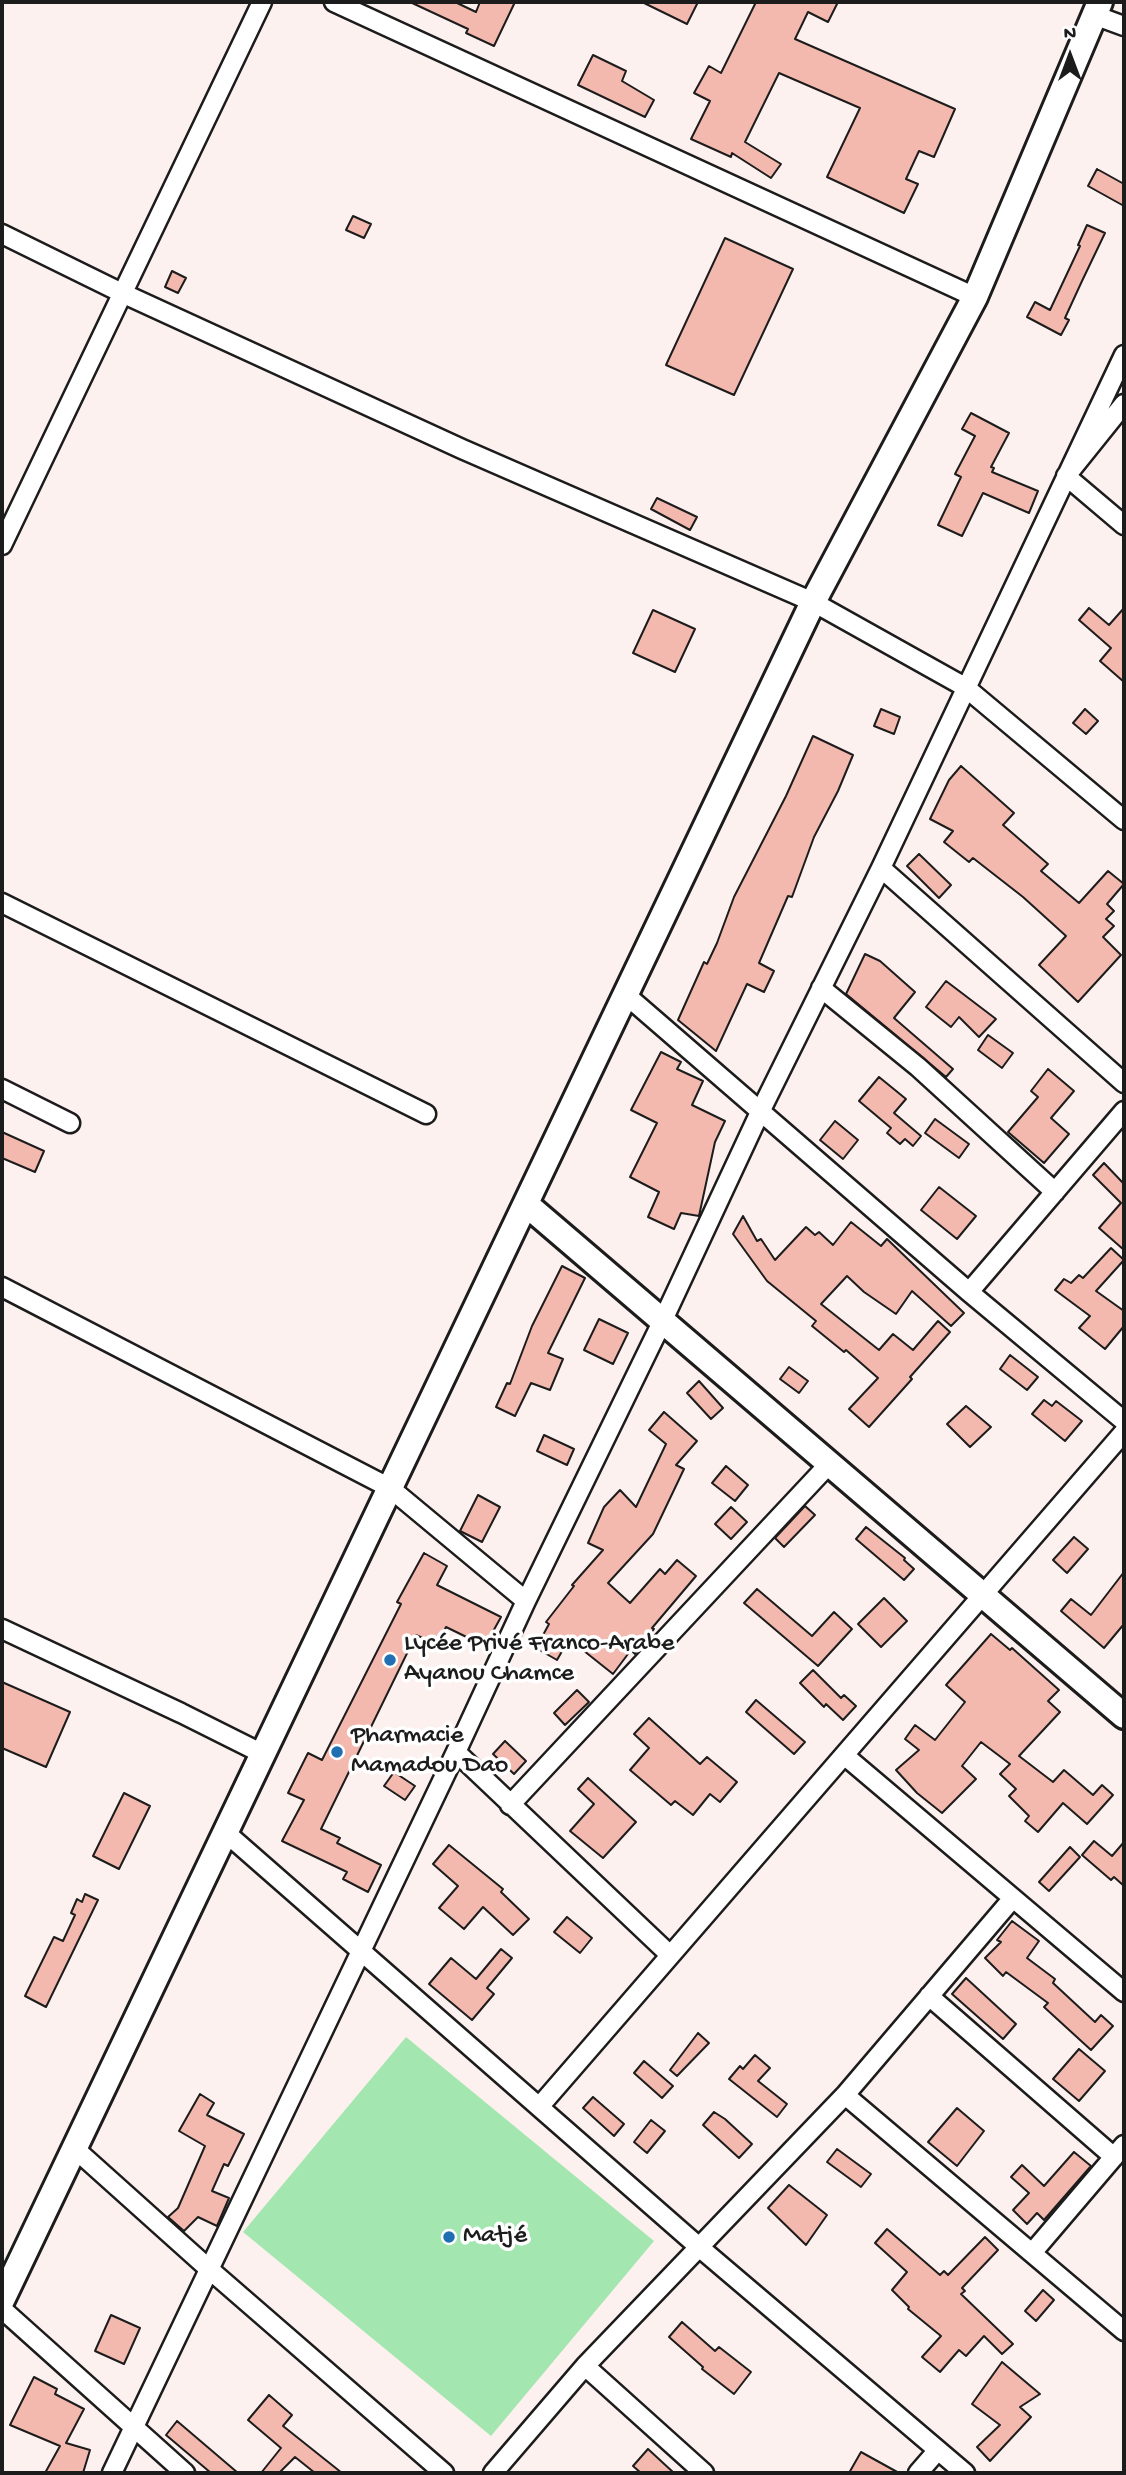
<!DOCTYPE html>
<html>
<head>
<meta charset="utf-8">
<style>
	body { margin:0 }
	#map { position:relative; width:1126px; height:2475px; overflow:hidden; background:#fdf1ef; font-family:"Gochi Hand",sans-serif }
	canvas { display:block }
	.frame { position:absolute; inset:0; border:4px solid #1c1c1c; pointer-events:none }
	.north { position:absolute; left:1035px; top:21px; width:70px; height:70px; -webkit-text-stroke:5px #fff; paint-order:stroke; rotate:0deg; font-size:19px; font-weight:700; line-height:28px; text-align:center; color:#1c1c1c }
	.north::after { content:''; display:block; margin:auto; width:24px; height:32px; background:#1c1c1c; clip-path:polygon(50% 0,100% 100%,50% 72%,0 100%) }
</style>
</head>
<body>
<div id="map">
<canvas width="1126" height="2475"></canvas>
<div class="frame"></div>
<div class="north">N</div>
</div>
<script>
const ctx = document.querySelector('canvas').getContext('2d');
ctx.lineJoin = 'round';
function fillPath(path, color) {
  ctx.fillStyle = color;
  ctx.fill(path, 'evenodd');
}
function toPath(rows) {
  const path = new Path2D();
  for (const r of rows) {
    path.moveTo(r[0], r[1]);
    for (let i = 2; i < r.length; i += 2) path.lineTo(r[i], r[i + 1]);
  }
  return path;
}
function trace(path, color, width, dash) {
  ctx.strokeStyle = color;
  ctx.lineWidth = width;
  ctx.lineCap = dash ? 'butt' : 'round';
  ctx.setLineDash(dash || []);
  ctx.stroke(path);
}
function drawText(font, color, halo, rows, align = 'center') {
  ctx.font = font + ' "Gochi Hand",sans-serif';
  ctx.lineWidth = 7;
  ctx.setLineDash([]);
  ctx.textBaseline = 'middle';
  ctx.strokeStyle = halo;
  ctx.fillStyle = color;
  for (const [text, x, y, turn = 0] of rows) {
    ctx.save();
    ctx.translate(x, y);
    ctx.rotate((+turn || 0) * Math.PI / 180);
    ctx.textAlign = isNaN(turn) ? turn : align;
    if (halo) ctx.strokeText(text, 0, 0);
    ctx.fillText(text, 0, 0);
    ctx.restore();
  }
}
fillPath(toPath([
	[406,2037,654,2241,491,2436,243,2232]
]), '#a4e6af');
const building = toPath([
	[410,2,455,2,476,12,480,2,515,2,494,46,466,33,468,29,410,2],
	[642,2,698,2,687,24,642,2],
	[756,2,838,2,828,22,808,12,795,39,955,109,934,157,919,151,906,179,918,184,904,213,827,177,860,108,779,73,745,142,781,164,771,178,732,153,731,157,691,139,710,101,694,93,709,66,721,73,756,2],
	[593,55,626,71,622,81,654,100,645,117,578,85,593,55],
	[1097,169,1124,184,1124,206,1088,186,1097,169],
	[353,216,371,224,364,238,346,230,353,216],
	[1087,225,1105,233,1082,281,1065,318,1069,320,1061,335,1027,317,1035,302,1050,310,1080,246,1078,245,1087,225],
	[725,238,793,269,734,395,666,365,725,238],
	[172,271,186,278,178,293,165,287,172,271],
	[971,413,1009,433,991,467,994,468,992,472,1038,491,1029,513,983,493,962,536,938,525,961,477,955,474,975,436,962,429,971,413],
	[657,498,697,517,690,530,651,509,657,498],
	[1089,608,1109,625,1124,608,1124,682,1100,661,1111,648,1079,620,1089,608],
	[653,610,695,629,675,672,633,653,653,610],
	[881,709,900,717,894,734,874,726,881,709],
	[1085,709,1098,721,1086,734,1073,723,1085,709],
	[813,736,853,755,838,791,814,837,792,897,788,896,759,963,774,971,764,992,747,984,716,1051,678,1020,704,962,707,964,717,943,734,897,786,796,813,736],
	[961,766,1014,813,1003,825,1048,864,1041,871,1079,903,1108,871,1124,884,1107,904,1114,911,1106,919,1114,926,1103,937,1121,955,1078,1002,1039,965,1066,936,1023,897,973,858,969,862,944,842,953,831,930,819,949,780,961,766],
	[919,854,951,885,939,898,907,866,919,854],
	[865,954,880,961,915,992,894,1018,953,1069,946,1077,846,994,865,954],
	[946,981,996,1019,979,1037,959,1017,951,1027,926,1007,946,981],
	[988,1035,1013,1053,1002,1068,978,1050,988,1035],
	[661,1052,681,1062,677,1069,703,1081,692,1105,725,1121,715,1142,699,1216,681,1213,674,1229,648,1217,659,1192,630,1177,657,1123,631,1110,661,1052],
	[1048,1069,1074,1091,1051,1118,1069,1134,1044,1163,1008,1132,1038,1097,1031,1091,1048,1069],
	[879,1077,906,1099,894,1113,921,1136,913,1146,905,1139,900,1144,887,1133,891,1128,859,1101,879,1077],
	[935,1119,969,1144,959,1158,925,1133,935,1119],
	[835,1121,858,1140,843,1159,820,1140,835,1121],
	[2,1132,44,1151,35,1172,2,1158,2,1132],
	[1104,1163,1124,1184,1124,1250,1099,1228,1121,1203,1093,1175,1104,1163],
	[939,1187,976,1216,957,1239,921,1210,939,1187],
	[743,1216,757,1241,761,1239,775,1260,806,1227,815,1235,819,1232,833,1245,851,1222,881,1246,887,1239,964,1313,951,1326,912,1291,896,1314,864,1292,847,1276,821,1304,879,1350,893,1334,913,1350,938,1321,950,1332,910,1377,912,1379,869,1427,849,1409,878,1378,846,1350,844,1352,812,1326,816,1321,767,1281,733,1234,743,1216],
	[1111,1248,1124,1260,1096,1291,1124,1311,1124,1326,1105,1349,1079,1328,1090,1316,1055,1290,1064,1279,1071,1283,1079,1275,1083,1278,1111,1248],
	[562,1266,585,1278,548,1353,563,1359,550,1390,531,1383,515,1416,496,1407,507,1383,510,1384,532,1326,562,1266],
	[599,1319,628,1333,613,1364,584,1350,599,1319],
	[1010,1355,1038,1377,1027,1390,1000,1369,1010,1355],
	[789,1367,808,1381,799,1393,780,1379,789,1367],
	[699,1381,723,1408,711,1419,687,1393,699,1381],
	[1044,1400,1052,1406,1056,1401,1082,1421,1065,1441,1032,1414,1044,1400],
	[966,1406,991,1427,970,1447,947,1424,966,1406],
	[664,1412,697,1441,676,1465,684,1469,653,1534,608,1583,630,1603,660,1569,665,1574,677,1560,696,1576,652,1628,654,1629,635,1654,631,1650,613,1674,569,1639,557,1660,536,1648,549,1624,546,1622,574,1586,572,1585,603,1550,588,1543,604,1507,620,1490,636,1507,666,1444,649,1430,664,1412],
	[544,1435,574,1449,567,1465,537,1451,544,1435],
	[726,1466,748,1485,735,1501,712,1483,726,1466],
	[478,1495,500,1507,482,1542,460,1531,478,1495],
	[805,1506,815,1515,784,1547,775,1538,805,1506],
	[731,1507,747,1522,731,1539,715,1524,731,1507],
	[866,1527,905,1558,904,1560,914,1569,904,1580,856,1539,866,1527],
	[1074,1537,1088,1549,1067,1573,1053,1560,1074,1537],
	[424,1553,447,1566,437,1585,501,1617,485,1646,446,1627,438,1645,416,1635,321,1829,340,1838,337,1843,381,1865,368,1892,343,1879,347,1872,282,1841,304,1800,288,1793,308,1753,322,1760,401,1604,397,1602,424,1553],
	[1124,1572,1124,1624,1104,1648,1061,1611,1071,1599,1091,1615,1124,1572],
	[757,1589,812,1636,834,1612,852,1629,818,1666,744,1603,757,1589],
	[884,1598,907,1621,881,1647,858,1624,884,1598],
	[991,1634,1010,1650,1012,1648,1059,1690,1048,1701,1060,1712,1019,1756,1053,1782,1064,1770,1093,1795,1102,1785,1113,1795,1087,1824,1063,1803,1038,1832,1025,1821,1029,1816,1009,1796,1016,1789,1000,1774,1010,1764,981,1742,962,1766,976,1779,942,1813,917,1793,896,1770,919,1750,905,1739,915,1725,935,1740,965,1702,946,1685,991,1634],
	[813,1670,841,1698,844,1695,856,1706,843,1720,826,1704,824,1707,800,1683,813,1670],
	[2,1682,70,1712,46,1767,2,1748,2,1682],
	[577,1690,589,1702,565,1725,554,1713,577,1690],
	[756,1700,805,1742,794,1754,746,1712,756,1700],
	[649,1718,700,1764,707,1757,737,1782,720,1802,710,1794,693,1815,675,1801,671,1805,630,1770,649,1748,634,1734,649,1718],
	[505,1741,526,1761,514,1774,493,1754,505,1741],
	[394,1772,415,1786,405,1800,384,1786,394,1772],
	[588,1778,636,1822,603,1858,570,1831,594,1804,578,1789,588,1778],
	[124,1793,150,1806,119,1869,93,1856,124,1793],
	[1094,1841,1112,1856,1124,1842,1124,1886,1114,1877,1111,1880,1082,1855,1094,1841],
	[449,1845,503,1889,501,1892,529,1919,513,1935,483,1907,464,1929,439,1908,458,1886,433,1864,449,1845],
	[1070,1847,1080,1857,1049,1891,1039,1882,1070,1847],
	[85,1894,98,1900,46,2007,25,1996,54,1937,63,1941,75,1915,71,1913,77,1899,82,1902,85,1894],
	[567,1917,592,1938,580,1953,554,1932,567,1917],
	[1012,1921,1039,1941,1027,1958,1055,1979,1053,1983,1095,2022,1101,2015,1113,2026,1091,2050,1044,2007,1048,2003,1006,1972,1003,1976,985,1958,1001,1942,997,1940,1012,1921],
	[501,1949,512,1958,487,1988,494,1994,472,2020,429,1984,451,1958,476,1979,501,1949],
	[966,1978,1016,2024,1003,2039,952,1994,966,1978],
	[698,2033,709,2043,677,2076,670,2070,698,2033],
	[1079,2049,1105,2071,1079,2101,1053,2079,1079,2049],
	[755,2055,770,2068,758,2081,787,2104,777,2117,729,2079,740,2066,743,2069,755,2055],
	[644,2061,673,2086,662,2098,634,2073,644,2061],
	[200,2094,214,2103,207,2115,244,2134,228,2166,224,2164,212,2191,229,2198,217,2226,198,2217,184,2231,168,2217,178,2208,205,2146,179,2131,200,2094],
	[593,2097,624,2124,614,2136,583,2108,593,2097],
	[957,2108,984,2131,957,2166,928,2142,957,2108],
	[714,2112,725,2119,752,2144,739,2158,703,2125,714,2112],
	[651,2120,665,2131,647,2153,634,2142,651,2120],
	[837,2149,871,2174,861,2187,827,2162,837,2149],
	[1074,2152,1091,2166,1044,2220,1037,2213,1027,2224,1013,2210,1029,2193,1011,2177,1022,2165,1044,2186,1074,2152],
	[789,2185,827,2215,806,2245,768,2208,789,2185],
	[887,2229,940,2275,944,2271,948,2275,985,2237,998,2250,962,2288,965,2291,961,2294,1013,2344,1002,2354,984,2336,966,2356,959,2350,940,2372,922,2357,941,2336,908,2309,909,2307,892,2290,907,2272,875,2243,887,2229],
	[1043,2290,1054,2300,1036,2321,1025,2311,1043,2290],
	[111,2315,140,2328,124,2364,95,2351,111,2315],
	[682,2322,715,2351,719,2347,751,2372,734,2394,702,2369,703,2367,669,2337,682,2322],
	[1002,2362,1040,2394,1020,2407,1031,2417,990,2461,977,2447,1000,2425,972,2404,1002,2362],
	[34,2377,57,2389,55,2394,84,2409,66,2443,90,2450,83,2473,45,2473,60,2446,10,2425,34,2377],
	[269,2395,292,2415,283,2426,342,2473,315,2473,295,2457,279,2473,261,2473,281,2448,248,2420,269,2395],
	[177,2421,238,2473,211,2473,166,2435,177,2421],
	[648,2449,674,2473,641,2473,633,2466,648,2449],
	[861,2452,899,2473,849,2473,861,2452]
]);
fillPath(building, '#f4b9ae');
trace(building, '#1c1c1c', 2);
const street = toPath([
	[334,2,975,297],
	[1094,15,1124,26],
	[2,234,122,293,462,449,813,602,965,687,1124,820],
	[1124,404,1066,476,1124,525],
	[2,545,262,2],
	[881,868,1124,1083],
	[2,903,426,1114],
	[821,988,918,1067,1055,1192],
	[626,995,969,1292,1124,1421],
	[2,1089,70,1123],
	[2,1287,390,1488,526,1601],
	[969,1292,1124,1111],
	[2,1629,181,1713,263,1754],
	[456,1752,670,1955],
	[844,1755,1124,1992],
	[510,1805,830,1463],
	[225,1832,699,2247,965,2473],
	[929,1996,1114,2157],
	[845,2095,1124,2331],
	[539,2107,1124,1432],
	[74,2148,209,2269,444,2473],
	[1032,2253,1124,2145],
	[2,2309,185,2473],
	[585,2366,704,2473],
	[112,2473,456,1752,526,1601,663,1320,761,1110,881,868,1124,355],
	[493,2473,585,2366,845,2095,1013,1898],
	[918,2473,938,2450]
]);
const secondary = toPath([
	[526,1204,1124,1716],
	[2,2300,813,602,975,297,1100,2]
]);
trace(street, '#1c1c1c', 23);
trace(secondary, '#1c1c1c', 30);
trace(street, '#fff', 18);
trace(secondary, '#fff', 24);
for (const [x, y, r, color] of [
	[390,1660,7,"#1f6fb2"],
	[337,1752,7,"#1f6fb2"],
	[449,2237,7,"#1f6fb2"]
]) {
  const dot = new Path2D();
  dot.arc(x, y, r, 0, 2 * Math.PI);
  ctx.fillStyle = color;
  ctx.fill(dot);
  trace(dot, '#fff', 2.5);
}
drawText('26px', '#1c1c1c', '#fff', [
	["Lycée Privé Franco-Arabe",404,1645],
	["Ayanou Chamce",404,1675],
	["Pharmacie",351,1737],
	["Mamadou Dao",351,1767],
	["Matjé",463,2237]
], 'left');
</script>
</body>
</html>
